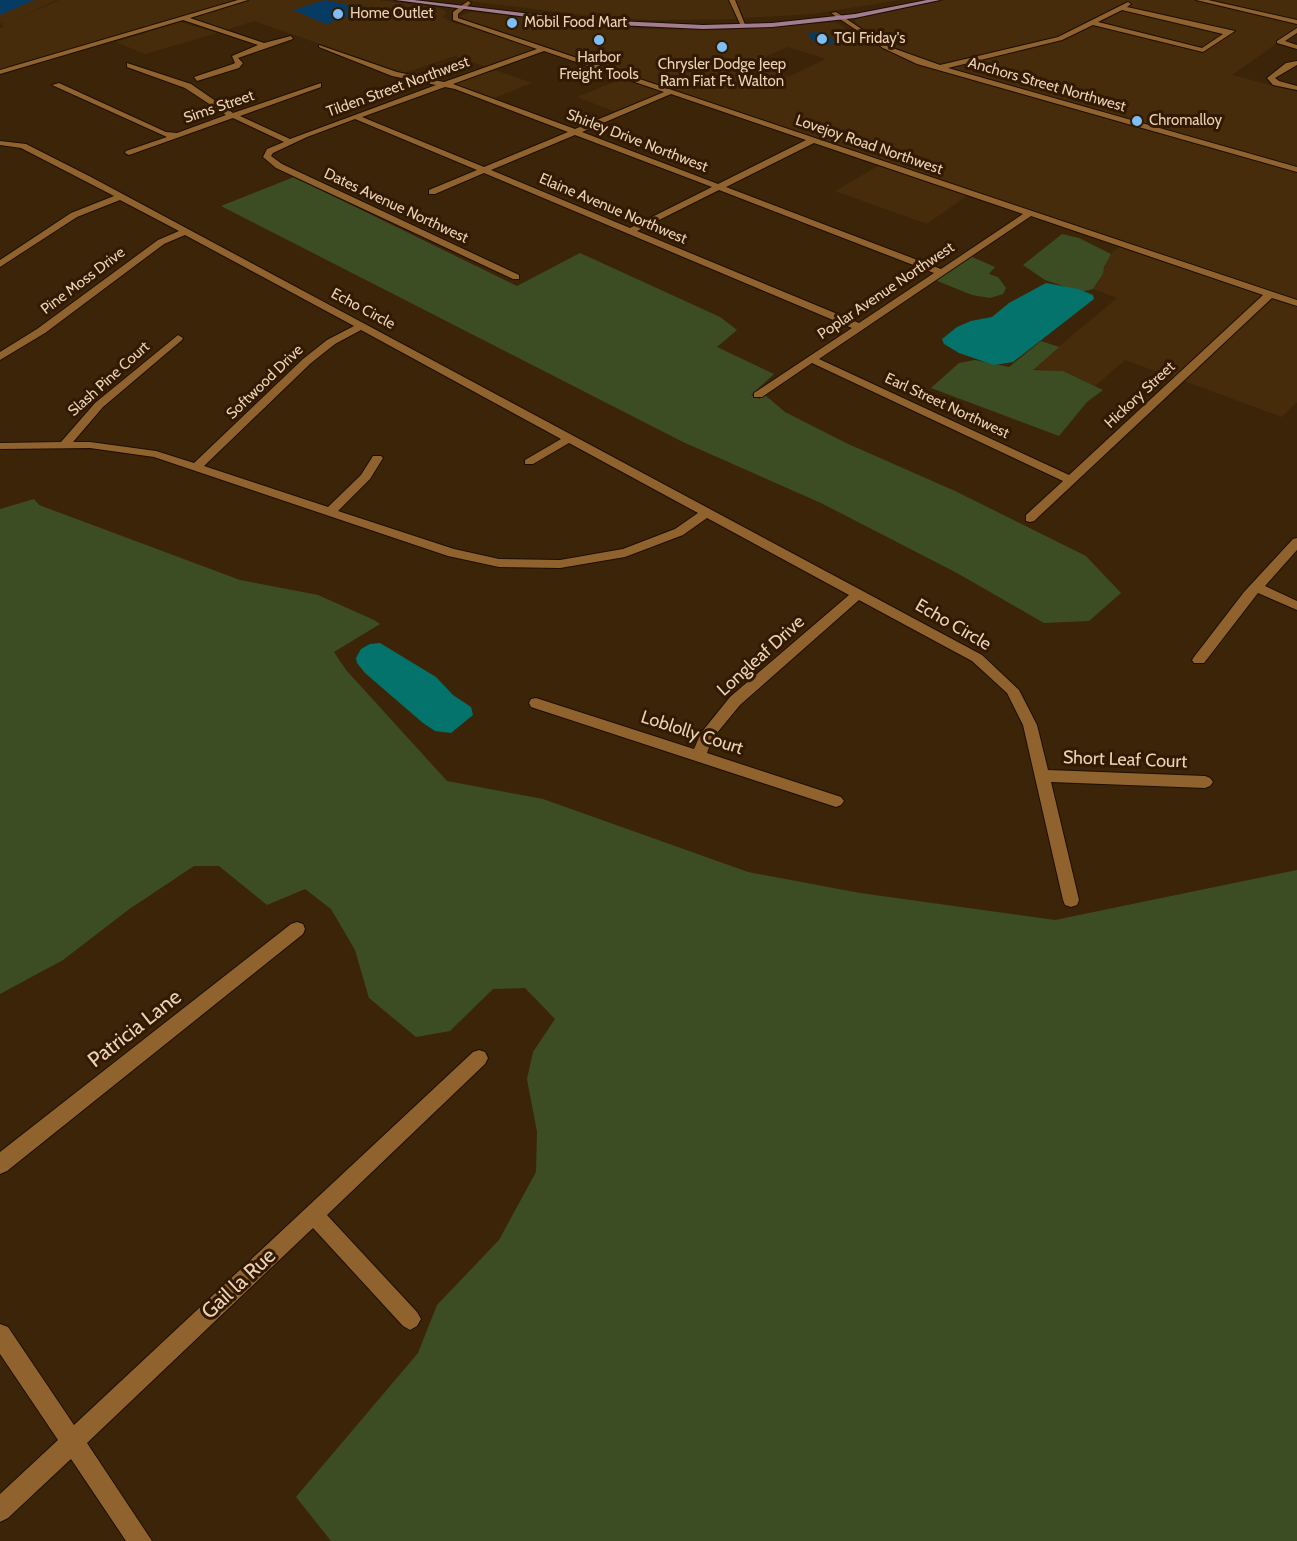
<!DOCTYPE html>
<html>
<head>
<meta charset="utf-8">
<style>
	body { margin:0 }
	canvas { display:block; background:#3b2407 }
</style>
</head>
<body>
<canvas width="1297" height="1541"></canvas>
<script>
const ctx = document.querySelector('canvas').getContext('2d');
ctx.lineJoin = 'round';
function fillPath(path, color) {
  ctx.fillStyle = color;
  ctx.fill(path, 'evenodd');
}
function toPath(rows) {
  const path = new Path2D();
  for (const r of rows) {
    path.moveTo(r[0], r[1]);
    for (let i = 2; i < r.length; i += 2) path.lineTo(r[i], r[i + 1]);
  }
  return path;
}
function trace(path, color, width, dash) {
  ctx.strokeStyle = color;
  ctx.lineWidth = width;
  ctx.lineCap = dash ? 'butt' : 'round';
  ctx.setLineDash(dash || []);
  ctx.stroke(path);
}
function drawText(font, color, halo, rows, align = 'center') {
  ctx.font = font + ' Cabin,sans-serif';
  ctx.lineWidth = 6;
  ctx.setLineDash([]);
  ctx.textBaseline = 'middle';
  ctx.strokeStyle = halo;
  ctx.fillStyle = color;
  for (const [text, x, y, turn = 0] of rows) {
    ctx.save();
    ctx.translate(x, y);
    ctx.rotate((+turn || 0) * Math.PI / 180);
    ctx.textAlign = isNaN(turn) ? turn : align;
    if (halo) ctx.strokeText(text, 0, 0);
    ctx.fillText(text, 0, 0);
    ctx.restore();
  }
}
fillPath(toPath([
	[0,0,56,0,9,23,59,0,241,0,0,71,0,28,4,26,0,23,7,23,0,22],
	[249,0,378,0,439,8,446,12,443,17,449,21,538,49,487,67,455,56,404,73,254,21,223,31,188,18],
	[460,0,728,0,738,19,651,20,593,16],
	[736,0,901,0,812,14,744,18],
	[947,0,1193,0,1297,24,1297,28,1277,40,1277,43,1232,75,1297,92,1297,168,945,68,1063,40,1095,25,1204,52,1236,31,1228,31,1127,8,1132,4,1127,3,1068,35,938,66,888,46,856,23,855,20,859,18],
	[1206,0,1297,0,1297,21],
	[1124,9,1225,33,1201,48,1099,23],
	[470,12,640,29,724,30,835,22,867,42,872,42,918,63,1297,172,1297,300,459,17],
	[788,47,826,59,788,77,751,63],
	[180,22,217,33,145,54,116,42],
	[492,69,532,83,494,98,453,83],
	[624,78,664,92,616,112,577,97],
	[880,165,968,195,927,224,835,191],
	[1031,217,1031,216,1263,294,1174,378,1125,360,1095,386,1063,371,1032,369,1117,298,1093,289,1099,282,1109,255,1119,247],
	[1272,298,1297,306,1297,402,1282,417,1184,381]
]), '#472c0c');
fillPath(toPath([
	[294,177,517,286,580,253,720,317,737,330,717,347,774,374,751,395,759,399,765,395,785,412,846,443,955,491,1086,556,1121,593,1089,621,1044,623,957,573,821,503,683,442,221,206],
	[1062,234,1079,238,1111,254,1104,267,1103,274,1093,289,1081,292,1045,280,1023,265],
	[970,256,995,267,989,274,998,277,1006,288,1003,294,990,298,972,295,935,280],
	[1041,341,1059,347,1033,370,1063,371,1103,390,1087,402,1059,436,931,388,959,363,975,360,1009,367],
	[34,499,39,505,240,580,318,595,374,620,380,624,334,652,346,670,447,781,543,799,748,872,860,893,1055,920,1297,870,1297,1541,331,1541,296,1497,418,1353,437,1305,499,1240,536,1172,537,1132,527,1079,533,1052,555,1019,525,988,493,989,450,1031,416,1037,369,998,355,950,331,909,305,889,267,905,219,866,194,866,128,910,63,960,0,994,0,509]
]), '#3d4d23');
fillPath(toPath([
	[1046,283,1078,289,1093,295,1094,299,1013,362,994,365,959,353,944,344,942,339,957,327,971,321,992,317,1009,303],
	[380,643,436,677,453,695,471,707,473,715,451,733,435,731,423,723,365,673,357,663,356,658,361,649,370,644]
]), '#04736b');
fillPath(toPath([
	[0,0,34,0,0,15],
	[325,0,348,5,377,8,326,24,293,10],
	[825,32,836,43,819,46,806,33]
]), '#063b63');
const minor = toPath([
	[238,0,248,0,190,18,264,43,291,36,293,39,238,58,243,63,239,68,197,81,194,77,233,64,235,63,232,56,258,45,183,20,0,74,0,70,238,0],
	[729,0,735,0,746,27,741,26,729,0],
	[1196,0,1208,0,1297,20,1297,24,1196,0],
	[468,1,471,3,458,14,458,18,1297,300,1297,306,1272,298,1034,521,1030,522,1026,521,1026,515,1063,481,812,363,762,397,754,397,754,393,852,328,484,173,435,194,429,194,429,190,477,170,355,119,307,137,273,153,271,156,282,164,519,275,519,279,513,279,276,168,263,157,267,149,284,142,233,118,129,155,125,153,126,151,167,137,52,85,59,83,166,132,177,133,226,115,185,88,127,67,127,63,191,84,233,113,321,83,321,87,240,116,290,139,436,85,392,76,319,47,319,45,397,72,444,82,537,49,453,20,453,12,468,1],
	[544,51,664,92,575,129,453,84,544,51],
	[445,87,455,89,568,132,484,167,362,117,445,87],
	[671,94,806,140,718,184,582,132,671,94],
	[575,135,712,187,630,228,491,170,575,135],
	[814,143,1023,214,941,269,726,187,814,143],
	[719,190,934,273,859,323,637,231,719,190],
	[1031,216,1263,295,1069,475,819,359,1031,216],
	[1128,2,1131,4,1127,7,1235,31,1203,52,1093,25,1062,40,948,68,1297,167,1297,172,917,64,883,48,831,13,836,12,887,46,940,65,1058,37,1128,2],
	[1122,10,1223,34,1202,48,1098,22,1122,10],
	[1297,28,1297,33,1285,41,1297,45,1297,49,1277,43,1277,41,1297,28],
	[1297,61,1297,65,1275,78,1279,81,1297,86,1297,90,1273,85,1267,78,1286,63,1297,61],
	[0,141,26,144,91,177,982,655,1019,690,1037,725,1048,770,1205,776,1210,778,1213,782,1210,786,1205,788,1051,782,1079,900,1077,905,1071,907,1065,905,1063,900,1023,725,1007,693,972,661,859,600,740,705,712,739,707,753,841,797,844,801,841,805,836,807,531,707,529,703,531,699,536,698,694,749,701,733,730,697,849,595,707,518,683,535,625,557,560,568,499,567,448,556,154,457,90,448,0,449,0,443,61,442,95,403,178,335,183,338,182,340,103,407,73,442,90,442,156,451,194,463,303,359,327,340,354,326,185,235,164,244,45,333,0,360,0,352,37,329,158,240,179,231,120,200,77,217,0,267,0,260,71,213,114,196,21,148,0,145,0,141],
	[361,330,561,439,525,460,525,464,533,464,569,443,698,513,675,529,623,549,560,560,499,559,454,549,338,511,370,479,383,458,381,456,373,456,361,475,328,507,204,466,311,363,335,344,361,330],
	[1297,538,1297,550,1265,586,1297,601,1297,610,1258,593,1204,663,1194,663,1192,660,1194,657,1244,592,1293,539,1297,538],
	[297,922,303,924,305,929,303,934,7,1171,0,1174,0,1152,291,924,297,922],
	[479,1050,485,1052,488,1058,485,1064,327,1215,417,1312,421,1319,417,1326,410,1330,403,1326,313,1228,87,1443,152,1541,126,1541,71,1459,8,1518,0,1522,0,1494,58,1440,0,1354,0,1324,8,1327,74,1425,473,1052,479,1050]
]);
const major = toPath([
	[395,0,414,0,574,19,703,25,772,23,855,14,927,0,940,0,855,18,772,27,703,29,574,23,395,0]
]);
trace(minor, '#1d0f02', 2);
trace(major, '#1d0f02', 2);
fillPath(minor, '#90622e');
fillPath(major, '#a37c90');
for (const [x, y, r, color] of [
	[338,14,6,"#7dbef9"],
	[512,23,6,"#7dbef9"],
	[822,39,6,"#7dbef9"],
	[599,40,6,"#7dbef9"],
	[722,47,6,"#7dbef9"],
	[1137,121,6,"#7dbef9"]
]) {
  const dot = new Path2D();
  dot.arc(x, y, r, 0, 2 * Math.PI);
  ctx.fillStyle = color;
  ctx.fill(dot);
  trace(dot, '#311a00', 2);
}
drawText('15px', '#ebd1b7', '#311a00', [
	["Home Outlet",350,14],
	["Mobil Food Mart",524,23],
	["TGI Friday's",834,39],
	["Harbor",599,58,"center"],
	["Freight Tools",599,75,"center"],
	["Chrysler Dodge Jeep",722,65,"center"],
	["Ram Fiat Ft. Walton",722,82,"center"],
	["Chromalloy",1149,121]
], 'left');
drawText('15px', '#ebd1b7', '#311a00', [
	["Anchors Street Northwest",1047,85,16],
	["Tilden Street Northwest",398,87,-20],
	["Sims Street",219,107,-19],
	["Shirley Drive Northwest",637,141,21],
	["Lovejoy Road Northwest",869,145,19],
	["Dates Avenue Northwest",396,206,25],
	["Elaine Avenue Northwest",613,209,23],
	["Pine Moss Drive",83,281,-37],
	["Poplar Avenue Northwest",886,291,-34],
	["Echo Circle",363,309,28],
	["Slash Pine Court",109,379,-42],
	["Softwood Drive",265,382,-44],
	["Hickory Street",1140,395,-43],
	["Earl Street Northwest",947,406,25]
]);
drawText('18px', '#ebd1b7', '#311a00', [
	["Echo Circle",953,625,30],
	["Longleaf Drive",761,656,-42],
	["Loblolly Court",692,733,18],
	["Short Leaf Court",1125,760,2]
]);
drawText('21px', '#ebd1b7', '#311a00', [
	["Patricia Lane",135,1029,-38],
	["Gail la Rue",239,1284,-43]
]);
</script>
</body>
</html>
